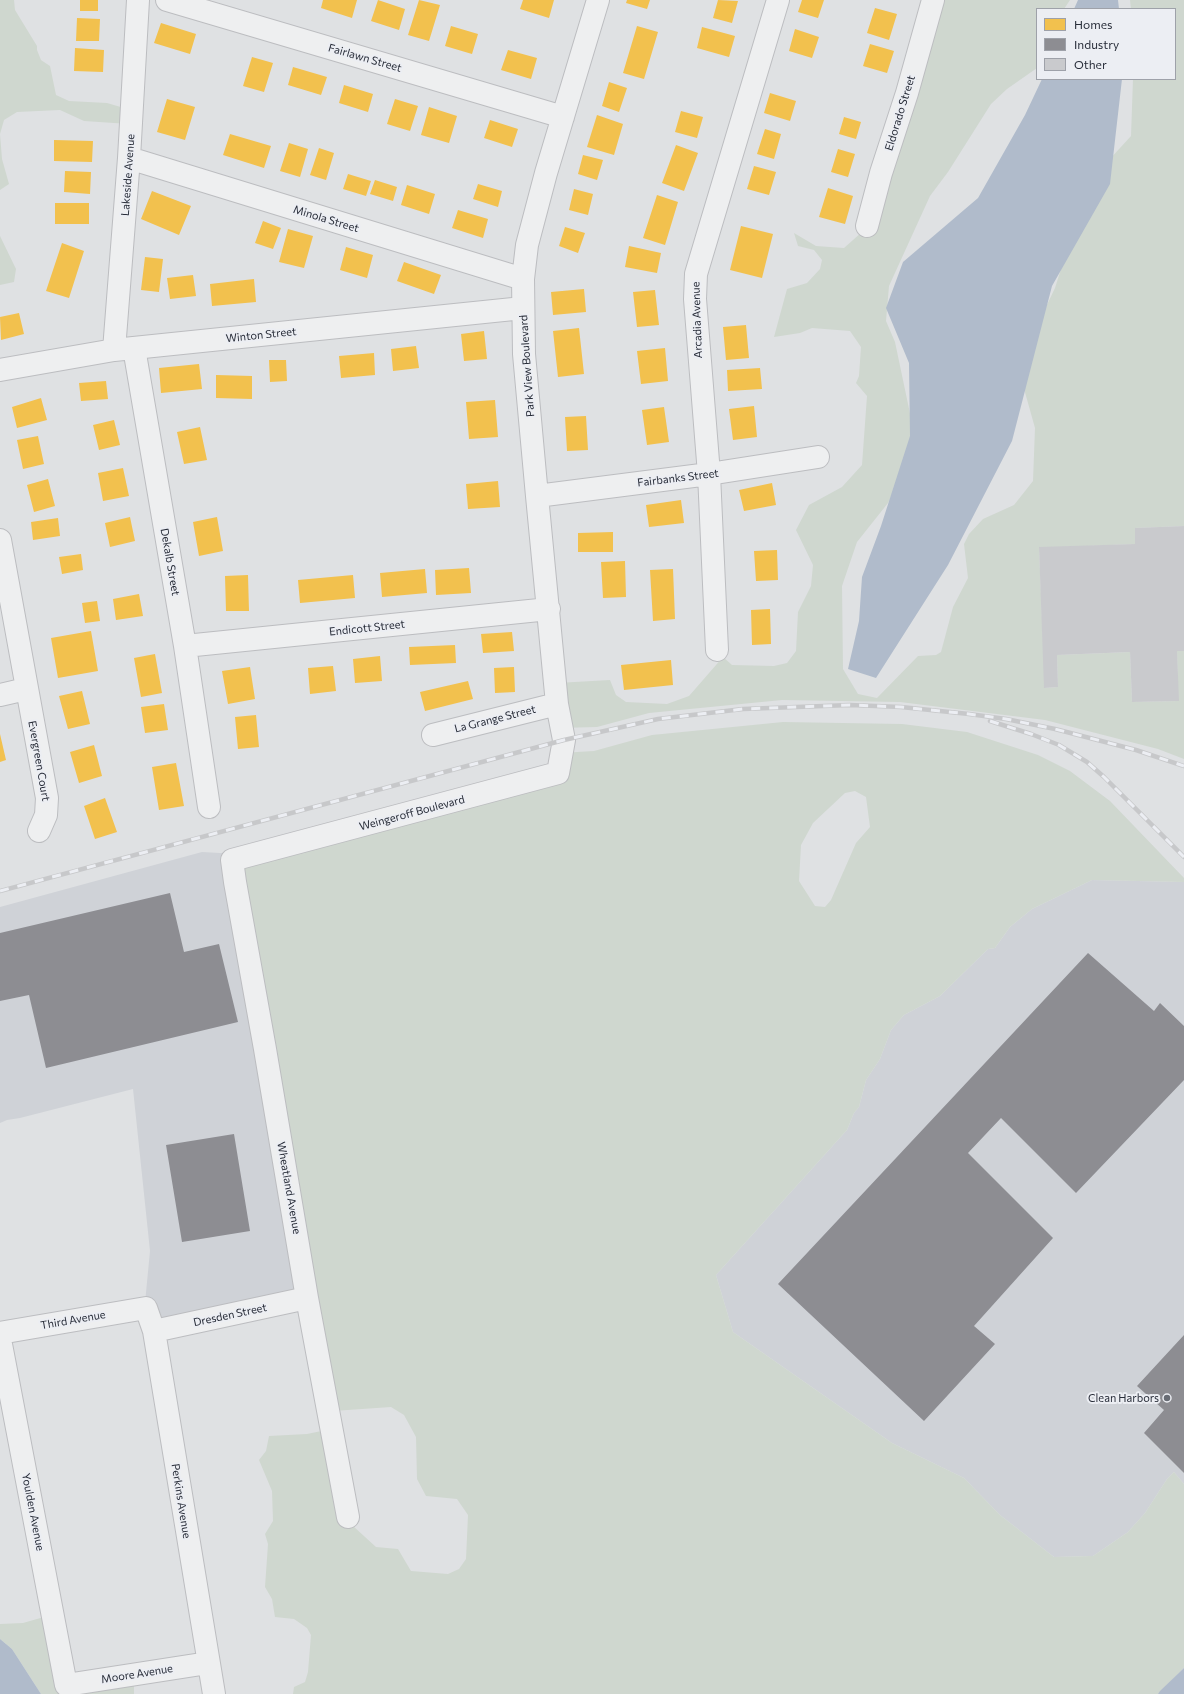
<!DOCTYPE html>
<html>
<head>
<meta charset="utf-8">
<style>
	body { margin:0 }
	#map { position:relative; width:1184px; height:1694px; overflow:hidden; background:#dfe1e3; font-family:Commissioner,sans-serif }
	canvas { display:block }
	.legend { position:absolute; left:1036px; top:8px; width:140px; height:72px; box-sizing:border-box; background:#eceef3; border:1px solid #9ea1a9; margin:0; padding:5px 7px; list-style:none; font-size:12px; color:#282d39 }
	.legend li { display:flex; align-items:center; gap:8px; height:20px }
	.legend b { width:20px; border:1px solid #9ea1a9 }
</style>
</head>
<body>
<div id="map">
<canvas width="1184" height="1694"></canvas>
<ul class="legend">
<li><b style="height:11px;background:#f2c14e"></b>Homes</li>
<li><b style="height:11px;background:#8d8d92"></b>Industry</li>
<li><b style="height:11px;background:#c9cacd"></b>Other</li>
</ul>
</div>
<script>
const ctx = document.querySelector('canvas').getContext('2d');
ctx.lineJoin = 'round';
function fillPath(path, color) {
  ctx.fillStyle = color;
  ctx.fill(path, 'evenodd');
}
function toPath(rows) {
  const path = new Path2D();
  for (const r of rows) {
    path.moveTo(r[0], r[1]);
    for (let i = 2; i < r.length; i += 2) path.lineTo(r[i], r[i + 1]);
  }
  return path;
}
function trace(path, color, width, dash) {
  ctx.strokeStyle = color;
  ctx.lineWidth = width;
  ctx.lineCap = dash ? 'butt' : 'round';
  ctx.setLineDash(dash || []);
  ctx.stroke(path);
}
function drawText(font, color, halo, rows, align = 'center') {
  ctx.font = font + ' Commissioner,sans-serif';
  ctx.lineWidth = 4;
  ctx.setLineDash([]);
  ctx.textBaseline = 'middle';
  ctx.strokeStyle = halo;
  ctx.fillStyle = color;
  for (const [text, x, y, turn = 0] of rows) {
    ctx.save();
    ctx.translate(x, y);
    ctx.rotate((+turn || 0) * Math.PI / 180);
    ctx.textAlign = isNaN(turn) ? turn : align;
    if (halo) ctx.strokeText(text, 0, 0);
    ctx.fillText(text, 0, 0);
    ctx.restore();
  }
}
fillPath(toPath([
	[202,852,238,854,309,1289,158,1335,145,1303,150,1251,133,1089,20,1118,7,1120,0,1123,0,907],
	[1092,880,1184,882,1184,1484,1174,1472,1167,1479,1145,1513,1128,1532,1093,1556,1054,1557,1000,1515,964,1478,892,1443,733,1332,716,1275,847,1130,854,1113,859,1107,866,1080,880,1059,891,1030,904,1015,940,996,988,949,995,948,1010,927,1032,909]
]), '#cfd2d7');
fillPath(toPath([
	[0,0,14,0,15,10,37,46,37,50,41,60,50,66,56,95,69,101,107,103,131,110,129,124,84,121,60,110,17,112,4,120,0,134,2,159,9,184,0,190],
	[935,0,1070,0,1064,9,1037,9,1037,68,1007,89,991,104,948,172,930,196,889,286,886,321,895,342,912,423,909,458,888,503,857,542,842,586,843,669,858,694,877,698,918,656,936,655,941,652,953,607,968,578,964,544,969,534,983,519,1014,505,1033,481,1035,428,1021,378,1022,357,1055,288,1083,199,1098,172,1131,136,1133,79,1175,79,1175,9,1131,9,1130,0,1184,0,1184,526,1135,528,1135,544,1039,548,1045,688,1058,687,1057,655,1130,652,1132,702,1178,701,1177,651,1184,651,1184,759,1158,749,1045,720,900,702,782,700,649,713,597,727,559,728,557,683,610,680,616,695,626,702,667,704,689,696,723,657,732,665,774,666,787,663,796,651,798,612,811,586,813,565,796,530,809,505,842,487,862,465,867,396,856,383,859,376,861,347,850,331,812,328,800,333,774,337,787,289,807,283,820,269,822,260,814,250,798,246,794,233,816,246,844,248,862,232],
	[0,236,16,269,14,282,0,285],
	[783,722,902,724,967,732,1038,755,1070,771,1110,801,1184,878,1184,882,1092,880,1032,909,1010,927,995,948,988,949,940,996,904,1015,891,1030,880,1059,866,1080,859,1107,854,1113,847,1130,716,1275,733,1332,892,1443,964,1478,1000,1515,1054,1557,1093,1556,1128,1532,1145,1513,1167,1479,1174,1472,1184,1484,1184,1668,1158,1694,293,1694,294,1687,305,1682,308,1672,311,1635,307,1628,294,1619,275,1617,272,1599,265,1587,268,1544,265,1534,273,1521,272,1491,259,1460,266,1451,269,1436,307,1434,331,1429,348,1517,353,1526,376,1547,398,1549,411,1571,448,1574,459,1569,466,1559,468,1515,457,1499,426,1496,417,1479,416,1437,404,1415,391,1407,333,1411,241,864,550,783,560,753,594,751,652,735],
	[855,791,866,797,870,827,856,843,831,900,825,907,815,906,799,881,801,845,813,823,845,793],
	[51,1615,65,1679,134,1679,134,1694,41,1694,12,1649,0,1639,0,1624,23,1623]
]), '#cfd7cf');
fillPath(toPath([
	[1078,0,1118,0,1119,9,1074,9],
	[1042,79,1122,79,1110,184,1052,286,1012,441,948,565,876,678,848,669,859,621,862,577,881,526,910,436,909,363,886,308,903,262,978,198,1025,115],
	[0,1639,12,1649,41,1694,0,1694],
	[1184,1668,1184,1694,1158,1694,1160,1691]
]), '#b0bbcb');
fillPath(toPath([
	[80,0,98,0,98,11,80,11],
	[323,0,357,0,352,18,321,8],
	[378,0,405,9,399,30,371,21],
	[419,0,440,5,429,41,408,35],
	[523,0,554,0,549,18,520,9],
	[627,0,650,0,647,9,626,3],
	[718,0,738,1,732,23,713,18],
	[802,0,824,0,818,18,798,12],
	[875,8,897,14,889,40,867,33],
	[77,18,100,19,99,41,76,41],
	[161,23,196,34,190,54,154,43],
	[451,26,478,34,472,54,445,46],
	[637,26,658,32,644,79,623,73],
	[702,27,735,36,729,57,697,48],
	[795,29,819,37,812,58,789,51],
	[870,44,894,51,887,73,863,66],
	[75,48,104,50,103,72,74,71],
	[508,50,537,58,531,79,501,70],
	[252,57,273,63,264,92,243,86],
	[293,67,327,77,321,95,288,85],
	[609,82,627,88,619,112,602,106],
	[344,85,373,94,368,112,339,103],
	[770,93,796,101,790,121,764,113],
	[167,99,195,107,185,140,157,132],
	[395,99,418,106,410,131,387,124],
	[429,107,457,116,449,143,421,135],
	[681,111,703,117,697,138,675,132],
	[597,115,623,124,614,155,587,147],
	[844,117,861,122,856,139,839,134],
	[490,120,518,129,512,147,484,138],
	[765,129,781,134,774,159,757,154],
	[230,134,271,146,264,168,223,155],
	[54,140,93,141,92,162,54,161],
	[289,143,308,149,300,177,280,171],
	[676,145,698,153,684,191,662,183],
	[319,148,334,153,326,180,310,175],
	[838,149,855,154,848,177,831,172],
	[583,155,603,160,597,180,578,174],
	[754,166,776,172,769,195,747,189],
	[65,171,91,172,90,194,64,192],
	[348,174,371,181,366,196,343,189],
	[375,180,397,187,393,201,370,194],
	[478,184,502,191,498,207,473,199],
	[407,185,435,194,429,214,401,205],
	[828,188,853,196,845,224,819,217],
	[574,189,593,194,588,215,569,210],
	[152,191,191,206,179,235,141,219],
	[657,195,678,202,665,245,643,238],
	[55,203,89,203,89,224,55,224],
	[458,210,488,219,483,238,452,228],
	[263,221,281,228,273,249,255,243],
	[741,226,773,234,762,278,730,270],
	[565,227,585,233,578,253,559,246],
	[288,229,313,236,304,268,279,262],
	[62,243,84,251,69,298,46,291],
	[629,246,661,253,657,273,625,267],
	[346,247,373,255,367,278,340,270],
	[145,257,163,259,159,292,141,290],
	[404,262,441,275,434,294,397,281],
	[193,275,196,296,170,299,167,278],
	[254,279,256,302,212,306,210,284],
	[584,289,586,312,553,315,551,292],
	[655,290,659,325,637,327,633,292],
	[19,313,24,334,1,340,0,317],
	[746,325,749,358,726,360,723,327],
	[579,328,584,374,558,377,553,331],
	[484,331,487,359,464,361,461,334],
	[416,346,419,368,393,371,391,349],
	[665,348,668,381,641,384,637,351],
	[374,353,375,375,341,378,339,356],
	[269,360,286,360,287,381,270,382],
	[199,364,202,389,161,393,159,368],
	[760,368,762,389,728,391,727,370],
	[216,375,252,376,252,399,216,398],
	[106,381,108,399,81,401,79,383],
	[41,398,47,420,17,428,12,407],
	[495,400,498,437,469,439,466,402],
	[754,406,757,437,733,440,729,409],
	[664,407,669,442,647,445,642,410],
	[586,416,588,450,567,451,565,417],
	[114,420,120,445,99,450,93,425],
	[200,427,207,460,184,464,177,432],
	[38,436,44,464,23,469,17,440],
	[123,468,129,496,103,501,98,473],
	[48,479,55,506,34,512,27,485],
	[498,481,500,507,468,509,466,484],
	[772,483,776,505,744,511,739,490],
	[681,500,684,523,649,527,646,505],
	[130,517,135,541,110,547,105,523],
	[217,517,223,551,199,556,193,522],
	[58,518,60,536,33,540,31,522],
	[613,532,613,552,578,552,578,533],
	[777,550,778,580,756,581,754,551],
	[81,554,83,570,62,574,59,557],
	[625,561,626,597,603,598,601,562],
	[469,568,471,593,436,595,435,570],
	[425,569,427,593,382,597,380,573],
	[673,569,675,619,653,621,650,570],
	[248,575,249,611,226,611,225,576],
	[353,575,355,598,300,603,298,580],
	[139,594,143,616,116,620,113,599],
	[97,601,100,621,85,623,82,603],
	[770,609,771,644,752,645,751,610],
	[91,631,98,671,58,678,51,638],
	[512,632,514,651,483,653,481,634],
	[455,645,456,663,410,665,409,647],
	[155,654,162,693,141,697,134,658],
	[380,656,382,681,355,683,353,659],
	[671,660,673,685,624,690,621,665],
	[333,666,336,691,310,694,308,668],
	[250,667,255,699,228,704,222,671],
	[514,667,515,692,495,693,494,668],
	[468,681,473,699,425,711,420,692],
	[82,691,90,724,68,729,59,696],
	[164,704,168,730,145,733,141,707],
	[256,715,259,747,238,749,235,717],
	[0,734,6,760,0,762],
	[94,745,102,776,79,783,70,752],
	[176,763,184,806,159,810,152,767],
	[105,798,117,832,95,839,84,806]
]), '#f2c14e');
fillPath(toPath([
	[170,893,184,952,219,944,238,1022,46,1068,29,995,0,1001,0,933],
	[1088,953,1154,1011,1160,1003,1184,1026,1184,1080,1076,1193,1001,1118,968,1153,1053,1238,974,1326,995,1344,924,1421,778,1284],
	[234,1134,250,1231,182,1242,166,1145],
	[1184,1335,1184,1473,1144,1433,1164,1410,1137,1386]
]), '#8d8d92');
fillPath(toPath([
	[1184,526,1184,651,1177,651,1179,701,1132,702,1130,652,1057,655,1058,687,1044,688,1039,547,1135,544,1135,528]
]), '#c9cacd');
const minor = toPath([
	[167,0,563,117],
	[129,158,523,279],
	[867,226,881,173,907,93,933,0],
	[134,348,185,646,209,807],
	[114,350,129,158,138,0],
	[0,370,114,350,523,308],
	[537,496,709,474,818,457],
	[0,540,47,798,46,815,39,831],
	[185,646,549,609],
	[717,650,709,474,695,299,696,274,778,0],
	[0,695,26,689],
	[433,735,557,704],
	[154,1331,307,1298],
	[0,1333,146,1308,154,1331,214,1694],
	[0,1339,66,1685,208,1663],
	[348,1517,307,1298,265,1049,235,882,232,860,558,773,564,740,557,704,537,496,524,354,523,279,527,245,546,173,598,0]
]);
trace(minor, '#bcbdc0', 24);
trace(minor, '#eeeff0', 22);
const rail = toPath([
	[990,721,1031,734,1059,745,1087,762,1104,777,1184,857],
	[0,891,564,740,658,719,743,709,850,705,901,707,969,714,1006,719,1055,729,1136,750,1184,766]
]);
trace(rail, '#c7c8ca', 4.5);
trace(rail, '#eceef3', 3, [9]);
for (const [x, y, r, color] of [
	[1167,1398,4,"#686c74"]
]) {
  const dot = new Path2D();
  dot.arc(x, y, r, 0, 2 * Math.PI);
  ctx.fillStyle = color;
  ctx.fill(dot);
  trace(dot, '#eceef3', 1.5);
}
drawText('11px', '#282d39', '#eceef3', [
	["Fairlawn Street",365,58,16],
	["Eldorado Street",900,113,-73],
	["Lakeside Avenue",128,175,-86],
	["Minola Street",326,219,17],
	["Arcadia Avenue",697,320,-92],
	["Winton Street",261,335,-6],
	["Park View Boulevard",527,366,-94],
	["Fairbanks Street",678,478,-7],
	["Dekalb Street",170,562,80],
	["Endicott Street",367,628,-6],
	["La Grange Street",495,719,-14],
	["Evergreen Court",39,761,80],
	["Weingeroff Boulevard",412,813,-15],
	["Wheatland Avenue",289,1188,80],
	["Dresden Street",230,1315,-12],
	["Third Avenue",73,1320,-10],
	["Perkins Avenue",181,1501,81],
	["Youlden Avenue",33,1512,79],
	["Moore Avenue",137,1674,-9]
]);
drawText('11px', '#282d39', '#eceef3', [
	["Clean Harbors",1159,1398]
], 'right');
</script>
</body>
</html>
